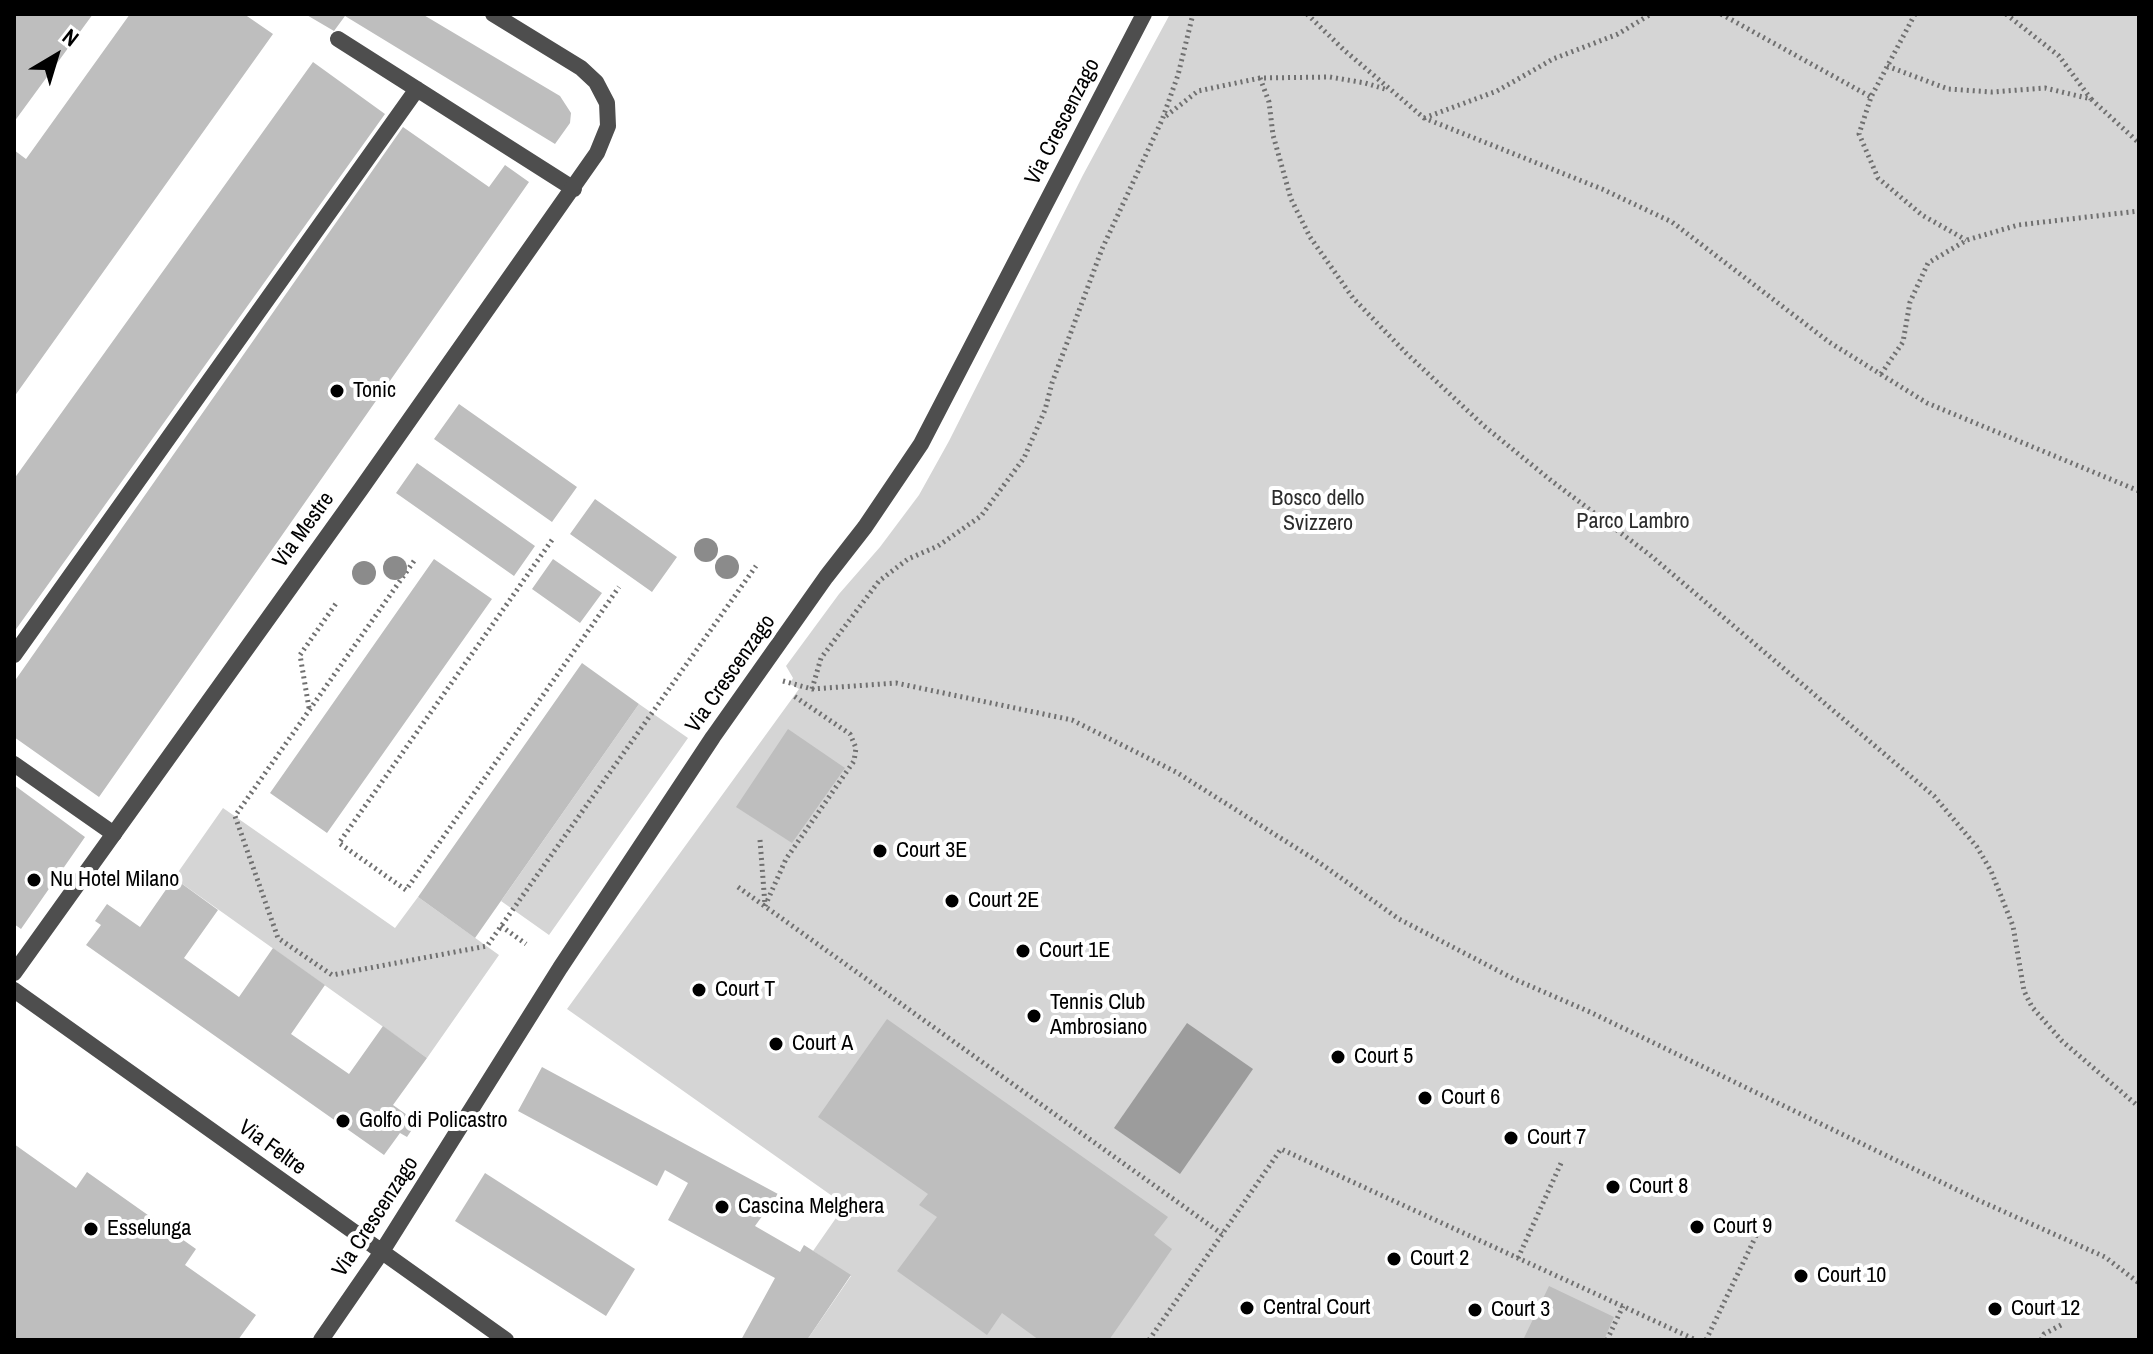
<!DOCTYPE html>
<html>
<head>
<meta charset="utf-8">
<style>
	body { margin:0 }
	#map { position:relative; width:2153px; height:1354px; overflow:hidden; background:#fff; font-family:"Archivo Narrow",sans-serif }
	canvas { display:block }
	.frame { position:absolute; inset:0; border:16px solid #000; pointer-events:none }
	.north { position:absolute; left:16px; top:16px; width:80px; height:80px; -webkit-text-stroke:6px #fff; paint-order:stroke; rotate:38deg; font-size:22px; font-weight:700; line-height:32px; text-align:center; color:#000 }
	.north::after { content:''; display:block; margin:auto; width:28px; height:36px; background:#000; clip-path:polygon(50% 0,100% 100%,50% 72%,0 100%) }
</style>
</head>
<body>
<div id="map">
<canvas width="2153" height="1354"></canvas>
<div class="frame"></div>
<div class="north">N</div>
</div>
<script>
const ctx = document.querySelector('canvas').getContext('2d');
ctx.lineJoin = 'round';
function fillPath(path, color) {
  ctx.fillStyle = color;
  ctx.fill(path, 'evenodd');
}
function toPath(rows) {
  const path = new Path2D();
  for (const r of rows) {
    path.moveTo(r[0], r[1]);
    for (let i = 2; i < r.length; i += 2) path.lineTo(r[i], r[i + 1]);
  }
  return path;
}
function trace(path, color, width, dash) {
  ctx.strokeStyle = color;
  ctx.lineWidth = width;
  ctx.lineCap = dash ? 'butt' : 'round';
  ctx.setLineDash(dash || []);
  ctx.stroke(path);
}
function drawText(font, color, halo, rows, align = 'center') {
  ctx.font = font + ' "Archivo Narrow",sans-serif';
  ctx.lineWidth = 8;
  ctx.setLineDash([]);
  ctx.textBaseline = 'middle';
  ctx.strokeStyle = halo;
  ctx.fillStyle = color;
  for (const [text, x, y, turn = 0] of rows) {
    ctx.save();
    ctx.translate(x, y);
    ctx.rotate((+turn || 0) * Math.PI / 180);
    ctx.textAlign = isNaN(turn) ? turn : align;
    if (halo) ctx.strokeText(text, 0, 0);
    ctx.fillText(text, 0, 0);
    ctx.restore();
  }
}
fillPath(toPath([
	[1170,14,2139,14,2139,1340,807,1340,851,1276,813,1251,845,1205,567,1009,799,689,790,684,793,678,786,666,839,594,880,547,919,495,949,441,1083,175],
	[639,704,688,738,549,935,501,901],
	[223,808,395,928,418,897,499,955,427,1058,174,878]
]), '#d5d5d5');
fillPath(toPath([
	[1187,1023,1253,1069,1180,1174,1114,1128]
]), '#9c9c9c');
fillPath(toPath([
	[14,14,93,14,14,122],
	[130,14,244,14,273,34,14,397,14,150,26,159],
	[305,14,422,14,560,96,571,113,570,123,555,144,345,16,334,31],
	[313,62,385,114,14,632,14,479],
	[403,127,489,187,505,165,529,182,99,797,14,737,14,682],
	[459,404,577,487,552,522,434,439],
	[417,463,535,546,514,576,396,493],
	[595,499,677,557,652,592,570,534],
	[434,559,492,599,327,833,270,793],
	[553,559,602,593,580,623,532,589],
	[582,663,639,704,475,938,418,897],
	[788,729,845,768,792,843,736,807],
	[14,785,85,837,21,929,14,924],
	[174,878,218,910,184,958,239,997,273,948,325,985,291,1034,349,1074,383,1026,427,1058,393,1105,417,1122,407,1137,400,1133,384,1155,86,945,101,925,95,921,107,904,140,927],
	[887,1019,1168,1217,1154,1235,1172,1249,1109,1340,1039,1340,1002,1313,987,1335,897,1271,937,1217,919,1205,928,1194,818,1117],
	[542,1067,778,1194,755,1226,800,1252,804,1245,851,1275,807,1340,741,1340,775,1278,668,1220,688,1183,665,1170,657,1186,518,1111],
	[14,1144,76,1188,87,1172,196,1249,185,1265,256,1315,238,1340,14,1340],
	[485,1173,635,1269,606,1316,455,1221],
	[1549,1286,1614,1317,1604,1340,1523,1340]
]), '#bebebe');
trace(toPath([
	[1307,14,1344,50,1424,118,1602,189,1672,222,1829,342,1927,403,2139,491],
	[1721,14,1871,97],
	[1915,14,1871,97,1859,134,1878,178,1922,215,1966,240],
	[2006,14,2059,56,2091,99],
	[1887,66,1948,89,1992,92,2045,88,2091,99,2139,143],
	[1260,78,1269,102,1273,135,1291,199,1310,237,1353,298,1406,353,1484,426,1553,482,1650,555,1934,796,1977,847,1991,871,2013,926,2024,991,2032,1007,2062,1041,2139,1107],
	[1166,116,1198,91,1260,78,1330,77,1365,83,1388,90],
	[1424,118,1497,91,1553,59,1618,34,1651,14],
	[1881,374,1903,342,1910,302,1928,263,1967,240,2018,225,2139,211],
	[552,540,339,843,406,890,619,587],
	[414,561,235,816,278,938,332,975,487,946,756,566],
	[783,681,812,689,896,683,1072,720,1176,772,1317,861,1399,919,1514,979,1590,1012,1978,1200,2105,1257,2139,1283],
	[812,689,821,658,879,581,908,559,938,546,981,516,1024,458,1045,410,1052,383,1102,249,1162,120,1178,75,1193,14],
	[309,708,300,655,337,602],
	[760,840,765,905],
	[738,887,1222,1234],
	[765,906,786,859,854,761,856,748,850,734,794,696],
	[501,926,526,944],
	[1518,1258,1562,1161],
	[1149,1340,1281,1149,1696,1340],
	[1607,1340,1623,1306],
	[1706,1340,1766,1215],
	[2041,1340,2044,1334,2063,1324]
]), '#707070', 5, [2, 4]);
trace(toPath([
	[338,39,574,189],
	[14,655,417,89],
	[14,764,114,834]
]), '#4e4e4e', 16);
trace(toPath([
	[14,973,361,489,597,153,608,126,607,103,596,82,581,68,493,14],
	[14,990,506,1340],
	[321,1340,381,1253,560,968,713,737,826,577,865,527,921,444,1144,14]
]), '#4e4e4e', 16);
ctx.fillStyle = '#8b8b8b';
for (const [x, y] of [
	[706,550],
	[727,567],
	[395,568],
	[364,573]
]) {
  ctx.beginPath();
  ctx.arc(x, y, 12, 0, 2 * Math.PI);
  ctx.fill();
}
for (const [x, y, r, color] of [
	[337,391,8,"#000"],
	[880,851,8,"#000"],
	[34,880,8,"#000"],
	[952,901,8,"#000"],
	[1023,951,8,"#000"],
	[699,990,8,"#000"],
	[1034,1016,8,"#000"],
	[776,1044,8,"#000"],
	[1338,1057,8,"#000"],
	[1425,1098,8,"#000"],
	[343,1121,8,"#000"],
	[1511,1138,8,"#000"],
	[1613,1187,8,"#000"],
	[722,1207,8,"#000"],
	[1697,1227,8,"#000"],
	[91,1229,8,"#000"],
	[1394,1259,8,"#000"],
	[1801,1276,8,"#000"],
	[1247,1308,8,"#000"],
	[1995,1309,8,"#000"],
	[1475,1310,8,"#000"]
]) {
  const dot = new Path2D();
  dot.arc(x, y, r, 0, 2 * Math.PI);
  ctx.fillStyle = color;
  ctx.fill(dot);
  trace(dot, '#fff', 3);
}
drawText('22px', '#000', '#fff', [
	["Via Crescenzago",1063,122,-63],
	["Via Mestre",304,530,-54],
	["Via Crescenzago",731,674,-55],
	["Via Feltre",272,1148,36],
	["Via Crescenzago",376,1217,-57]
]);
drawText('22px', '#000', '#fff', [
	["Tonic",353,391],
	["Court 3E",896,851],
	["Nu Hotel Milano",50,880],
	["Court 2E",968,901],
	["Court 1E",1039,951],
	["Court T",715,990],
	["Tennis Club",1050,1003],
	["Ambrosiano",1050,1028],
	["Court A",792,1044],
	["Court 5",1354,1057],
	["Court 6",1441,1098],
	["Golfo di Policastro",359,1121],
	["Court 7",1527,1138],
	["Court 8",1629,1187],
	["Cascina Melghera",738,1207],
	["Court 9",1713,1227],
	["Esselunga",107,1229],
	["Court 2",1410,1259],
	["Court 10",1817,1276],
	["Central Court",1263,1308],
	["Court 12",2011,1309],
	["Court 3",1491,1310]
], 'left');
drawText('22px', '#2c2c2c', '#fff', [
	["Bosco dello",1318,499],
	["Svizzero",1318,524],
	["Parco Lambro",1633,522]
]);
</script>
</body>
</html>
